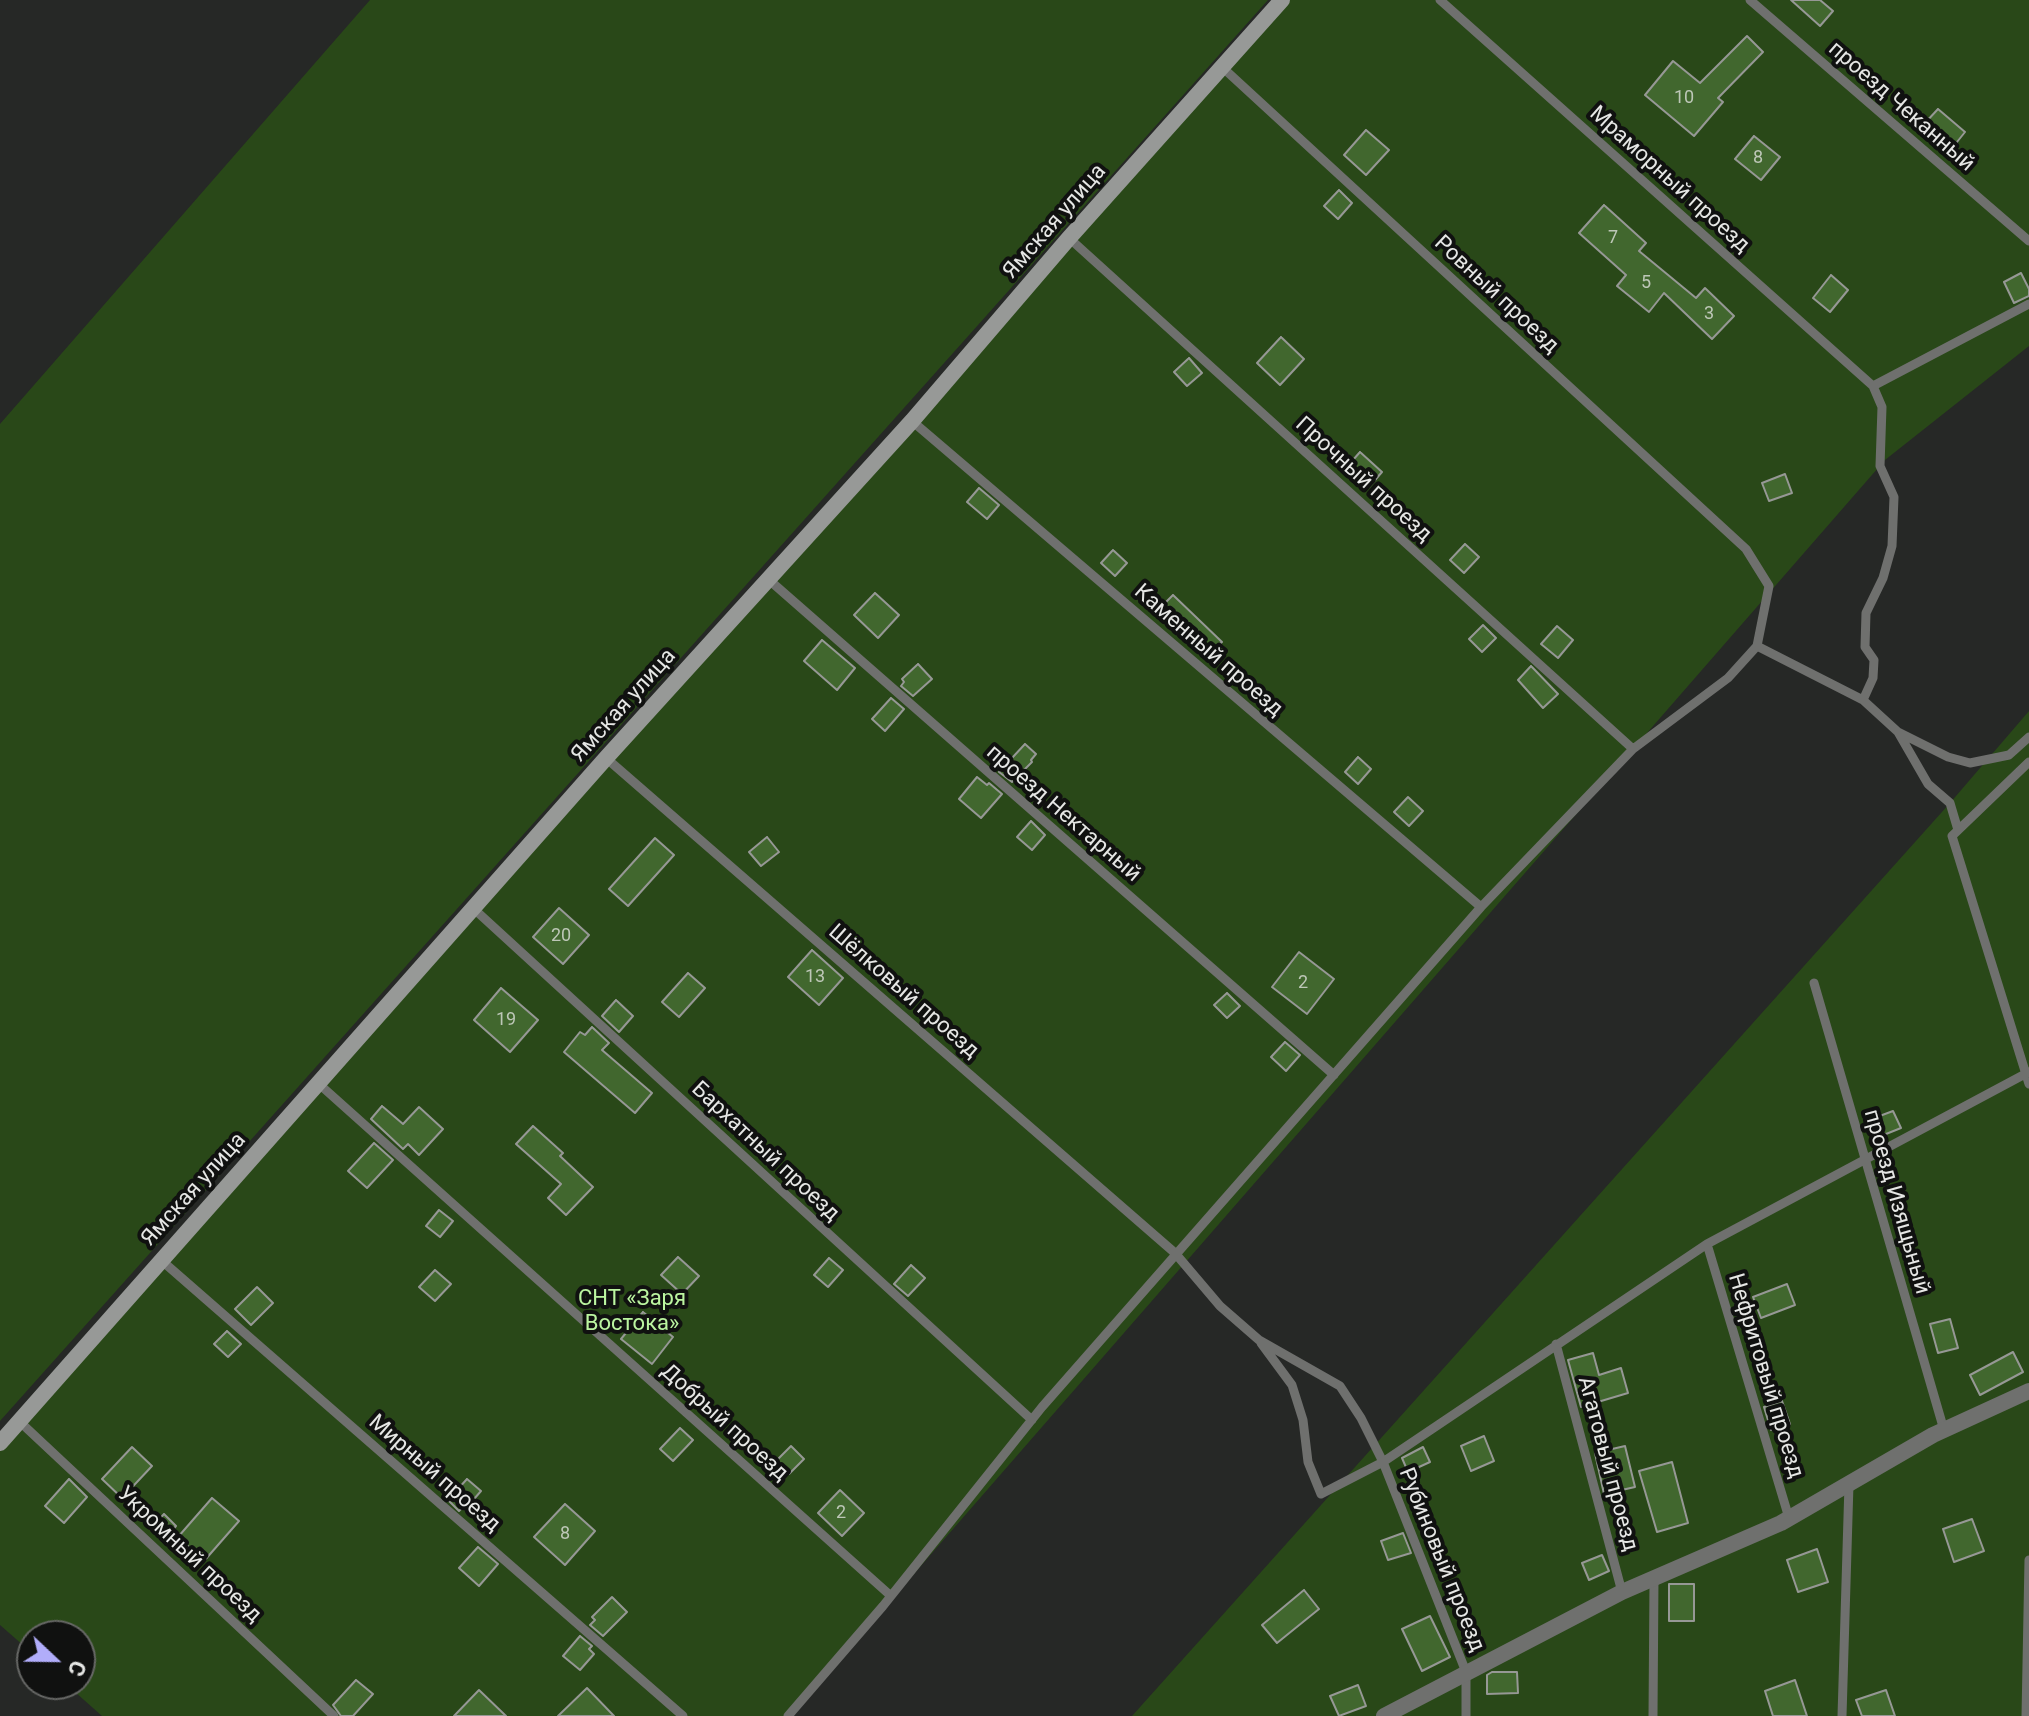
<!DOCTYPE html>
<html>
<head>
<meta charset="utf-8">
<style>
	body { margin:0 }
	#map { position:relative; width:2029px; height:1716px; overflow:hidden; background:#262826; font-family:Roboto,sans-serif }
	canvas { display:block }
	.north { position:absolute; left:16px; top:1620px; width:80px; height:80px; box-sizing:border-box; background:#101110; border:2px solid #666765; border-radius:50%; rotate:112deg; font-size:22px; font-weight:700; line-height:32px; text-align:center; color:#e6e7e5 }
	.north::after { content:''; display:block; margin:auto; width:28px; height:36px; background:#b1adfa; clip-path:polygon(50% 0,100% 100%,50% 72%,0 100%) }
</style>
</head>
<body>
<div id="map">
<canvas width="2029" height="1716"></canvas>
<div class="north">С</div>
</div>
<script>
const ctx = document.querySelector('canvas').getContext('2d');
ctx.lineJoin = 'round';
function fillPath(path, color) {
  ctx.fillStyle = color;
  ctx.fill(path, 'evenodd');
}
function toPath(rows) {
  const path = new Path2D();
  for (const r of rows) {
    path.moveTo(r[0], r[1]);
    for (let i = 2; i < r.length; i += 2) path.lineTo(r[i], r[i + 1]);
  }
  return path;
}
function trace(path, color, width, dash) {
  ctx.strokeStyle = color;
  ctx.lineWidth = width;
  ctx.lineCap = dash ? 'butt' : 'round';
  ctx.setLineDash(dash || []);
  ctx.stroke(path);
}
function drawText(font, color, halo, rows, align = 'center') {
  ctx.font = font + ' Roboto,sans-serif';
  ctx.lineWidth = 8;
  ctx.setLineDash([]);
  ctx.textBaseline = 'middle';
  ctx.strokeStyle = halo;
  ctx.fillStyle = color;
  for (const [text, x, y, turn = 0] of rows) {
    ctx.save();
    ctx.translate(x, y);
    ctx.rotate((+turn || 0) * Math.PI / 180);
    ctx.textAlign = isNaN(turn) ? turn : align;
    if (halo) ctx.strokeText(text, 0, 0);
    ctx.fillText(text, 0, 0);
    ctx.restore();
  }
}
fillPath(toPath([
	[370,0,1268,0,0,1421,0,424],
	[1282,0,2029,0,2029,346,1885,460,790,1716,102,1716,66,1684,80,1684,80,1636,32,1636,32,1653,0,1625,0,1443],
	[2029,711,2029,1716,1132,1716,1950,803]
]), '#294818');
const building = toPath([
	[1791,0,1820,0,1833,11,1820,26,1791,0],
	[1747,36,1763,52,1718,98,1723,102,1694,136,1645,95,1673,61,1700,83,1747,36],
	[1938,109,1965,132,1953,147,1925,123,1938,109],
	[1366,130,1389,150,1366,175,1344,155,1366,130],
	[1754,136,1780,157,1761,180,1735,159,1754,136],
	[1339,190,1352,203,1338,219,1324,206,1339,190],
	[1604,205,1646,243,1639,251,1696,298,1705,288,1734,316,1712,339,1664,293,1649,312,1617,286,1626,275,1579,233,1604,205],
	[2021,273,2029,289,2029,296,2014,303,2004,282,2021,273],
	[1831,275,1848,290,1830,312,1813,298,1831,275],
	[1281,337,1304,359,1280,385,1257,363,1281,337],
	[1189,358,1202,373,1187,386,1174,372,1189,358],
	[1360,452,1382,472,1369,487,1346,468,1360,452],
	[1785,474,1792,493,1769,501,1762,483,1785,474],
	[979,488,999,505,987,519,967,502,979,488],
	[1465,544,1479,557,1464,573,1450,560,1465,544],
	[1113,550,1127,563,1115,576,1101,563,1113,550],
	[875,593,899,615,878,638,854,615,875,593],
	[1173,595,1222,642,1207,656,1158,610,1173,595],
	[1483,625,1496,638,1482,652,1469,639,1483,625],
	[1557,626,1573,640,1558,658,1541,644,1557,626],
	[822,640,855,668,837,690,804,661,822,640],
	[918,664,932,679,913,696,901,686,904,682,902,679,918,664],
	[1531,666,1558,694,1543,708,1518,680,1531,666],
	[891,698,904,709,885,731,872,719,891,698],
	[1025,744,1036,754,1031,760,1032,762,1012,782,999,772,1025,744],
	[1358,757,1371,769,1358,784,1345,772,1358,757],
	[977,777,987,785,989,783,1002,794,981,818,959,799,977,777],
	[1408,797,1423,811,1409,826,1394,812,1408,797],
	[1031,821,1045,835,1032,850,1017,837,1031,821],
	[767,837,779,852,761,866,749,852,767,837],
	[655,838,674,855,628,906,609,889,655,838],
	[559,908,589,935,563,964,533,937,559,908],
	[812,950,843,978,819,1005,788,977,812,950],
	[1299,952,1334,979,1307,1014,1272,987,1299,952],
	[688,973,705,988,679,1017,662,1002,688,973],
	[501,988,538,1020,510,1052,474,1020,501,988],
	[1227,993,1240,1006,1227,1018,1214,1005,1227,993],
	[616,1000,633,1016,619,1032,602,1016,616,1000],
	[592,1027,609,1043,602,1050,652,1093,635,1113,564,1052,580,1032,585,1035,592,1027],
	[1285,1042,1300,1055,1286,1071,1271,1057,1285,1042],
	[382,1106,403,1124,419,1107,443,1129,419,1155,408,1144,403,1149,371,1119,382,1106],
	[1893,1111,1901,1128,1876,1138,1869,1120,1893,1111],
	[533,1126,563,1153,560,1156,593,1187,566,1215,548,1198,561,1184,516,1144,533,1126],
	[374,1143,393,1160,367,1188,348,1171,374,1143],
	[439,1210,453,1221,440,1237,426,1226,439,1210],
	[678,1257,699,1276,682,1294,661,1275,678,1257],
	[829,1258,843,1270,828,1287,814,1275,829,1258],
	[911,1265,925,1278,908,1296,894,1284,911,1265],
	[435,1270,451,1284,435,1301,419,1287,435,1270],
	[1787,1284,1795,1305,1761,1318,1753,1297,1787,1284],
	[257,1287,273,1303,251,1325,235,1309,257,1287],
	[643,1312,673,1337,652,1364,621,1339,643,1312],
	[1950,1319,1958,1348,1938,1353,1930,1324,1950,1319],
	[227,1331,241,1344,228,1357,214,1344,227,1331],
	[2013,1352,2023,1372,1980,1395,1970,1375,2013,1352],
	[1593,1353,1599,1375,1621,1368,1628,1393,1581,1407,1568,1360,1593,1353],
	[1782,1401,1790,1424,1771,1430,1764,1407,1782,1401],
	[680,1428,693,1440,673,1461,660,1449,680,1428],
	[1484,1436,1494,1461,1471,1471,1461,1446,1484,1436],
	[791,1446,804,1459,789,1474,776,1461,791,1446],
	[1625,1446,1635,1487,1604,1494,1595,1453,1625,1446],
	[132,1447,152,1466,122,1498,102,1479,132,1447],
	[1423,1447,1430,1462,1408,1472,1402,1458,1423,1447],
	[1672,1462,1688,1523,1657,1532,1639,1471,1672,1462],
	[69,1479,87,1497,64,1523,45,1506,69,1479],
	[467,1479,481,1491,468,1506,466,1504,459,1511,448,1500,467,1479],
	[840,1490,864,1513,842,1536,818,1513,840,1490],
	[212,1498,239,1521,204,1561,178,1537,212,1498],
	[565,1504,595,1531,565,1565,534,1537,565,1504],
	[164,1514,176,1526,164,1540,151,1528,164,1514],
	[1972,1519,1984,1551,1954,1562,1943,1529,1972,1519],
	[1403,1533,1411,1553,1388,1560,1381,1541,1403,1533],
	[478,1547,498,1564,479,1586,459,1568,478,1547],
	[1817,1549,1828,1582,1798,1592,1787,1560,1817,1549],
	[1602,1555,1609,1571,1589,1580,1582,1563,1602,1555],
	[1669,1584,1694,1584,1694,1621,1669,1621,1669,1584],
	[1304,1590,1319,1609,1277,1643,1262,1625,1304,1590],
	[612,1597,627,1612,603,1636,590,1625,595,1620,592,1617,612,1597],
	[1430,1616,1450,1657,1422,1671,1402,1629,1430,1616],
	[580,1636,592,1646,589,1649,594,1654,580,1670,563,1656,580,1636],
	[1492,1672,1517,1672,1518,1693,1487,1694,1487,1675,1492,1672],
	[356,1680,373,1694,353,1716,341,1716,333,1705,356,1680],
	[1795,1680,1807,1716,1773,1716,1765,1691,1795,1680],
	[1358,1685,1366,1706,1339,1716,1330,1696,1358,1685],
	[587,1688,614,1716,558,1716,587,1688],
	[479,1690,506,1716,454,1716,479,1690],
	[1886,1690,1895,1716,1862,1716,1856,1700,1886,1690]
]);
fillPath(building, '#41672e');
trace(building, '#969895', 2);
trace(toPath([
	[1440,0,1873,386,1882,407,1880,466,1894,497,1892,546,1883,578,1866,613,1865,647,1874,660,1873,678,1863,700],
	[1750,0,2029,241],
	[1069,238,1633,749],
	[1873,386,2029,304],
	[912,421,1481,907],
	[768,579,1334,1075],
	[1757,646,1863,700,1898,732,1928,784,1950,803,1958,830],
	[1898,732,1948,757,1970,763,2009,755,2029,737],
	[606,758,1175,1253,1220,1306,1259,1340,1340,1386,1361,1418,1383,1462,1466,1672,1466,1716],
	[2029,762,1952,836,2029,1084],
	[474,909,1032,1420],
	[1814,983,1944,1430],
	[319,1084,891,1596],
	[1707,1244,1789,1518],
	[161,1260,683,1716],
	[1261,1343,1292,1385,1303,1420,1308,1462,1321,1494,1383,1462,1707,1244,2029,1072],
	[1556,1344,1622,1592],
	[19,1421,334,1716],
	[788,1716,883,1606,1042,1407,1481,907,1633,749,1728,678,1757,646,1769,586,1746,549,1222,67],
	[1653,1716,1654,1579],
	[1842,1716,1849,1484],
	[2026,1716,2029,1560]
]), '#6f706e', 9);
trace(toPath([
	[1384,1716,1622,1592,1781,1523,1933,1435,2029,1391]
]), '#6f706e', 16);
trace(toPath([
	[0,1443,606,758,912,421,1069,238,1282,0]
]), '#979997', 16);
drawText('18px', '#bdc7b7', null, [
	["10",1684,98],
	["8",1758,158],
	["7",1613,238],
	["5",1646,283],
	["3",1709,314],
	["20",561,936],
	["13",815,977],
	["2",1303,983],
	["19",506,1020],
	["2",841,1513],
	["8",565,1534]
]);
drawText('22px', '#e6e7e5', '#101110', [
	["проезд Чеканный",1901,107,41],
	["Мраморный проезд",1669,180,42],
	["Ямская улица",1055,222,-49],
	["Ровный проезд",1496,295,43],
	["Прочный проезд",1363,480,42],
	["Каменный проезд",1208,651,41],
	["Ямская улица",624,706,-48],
	["проезд Нектарный",1063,814,41],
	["Шёлковый проезд",903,992,41],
	["Бархатный проезд",765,1152,43],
	["Ямская улица",194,1190,-48],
	["проезд Изящьный",1896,1202,74],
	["Нефритовый проезд",1765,1376,73],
	["Добрый проезд",724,1423,42],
	["Агатовый проезд",1607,1464,75],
	["Мирный проезд",434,1474,41],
	["Укромный проезд",189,1555,43],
	["Рубиновый проезд",1441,1560,68]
]);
drawText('22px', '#bbf5a0', '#101110', [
	["СНТ «Заря",632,1299],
	["Востока»",632,1324]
]);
</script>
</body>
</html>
